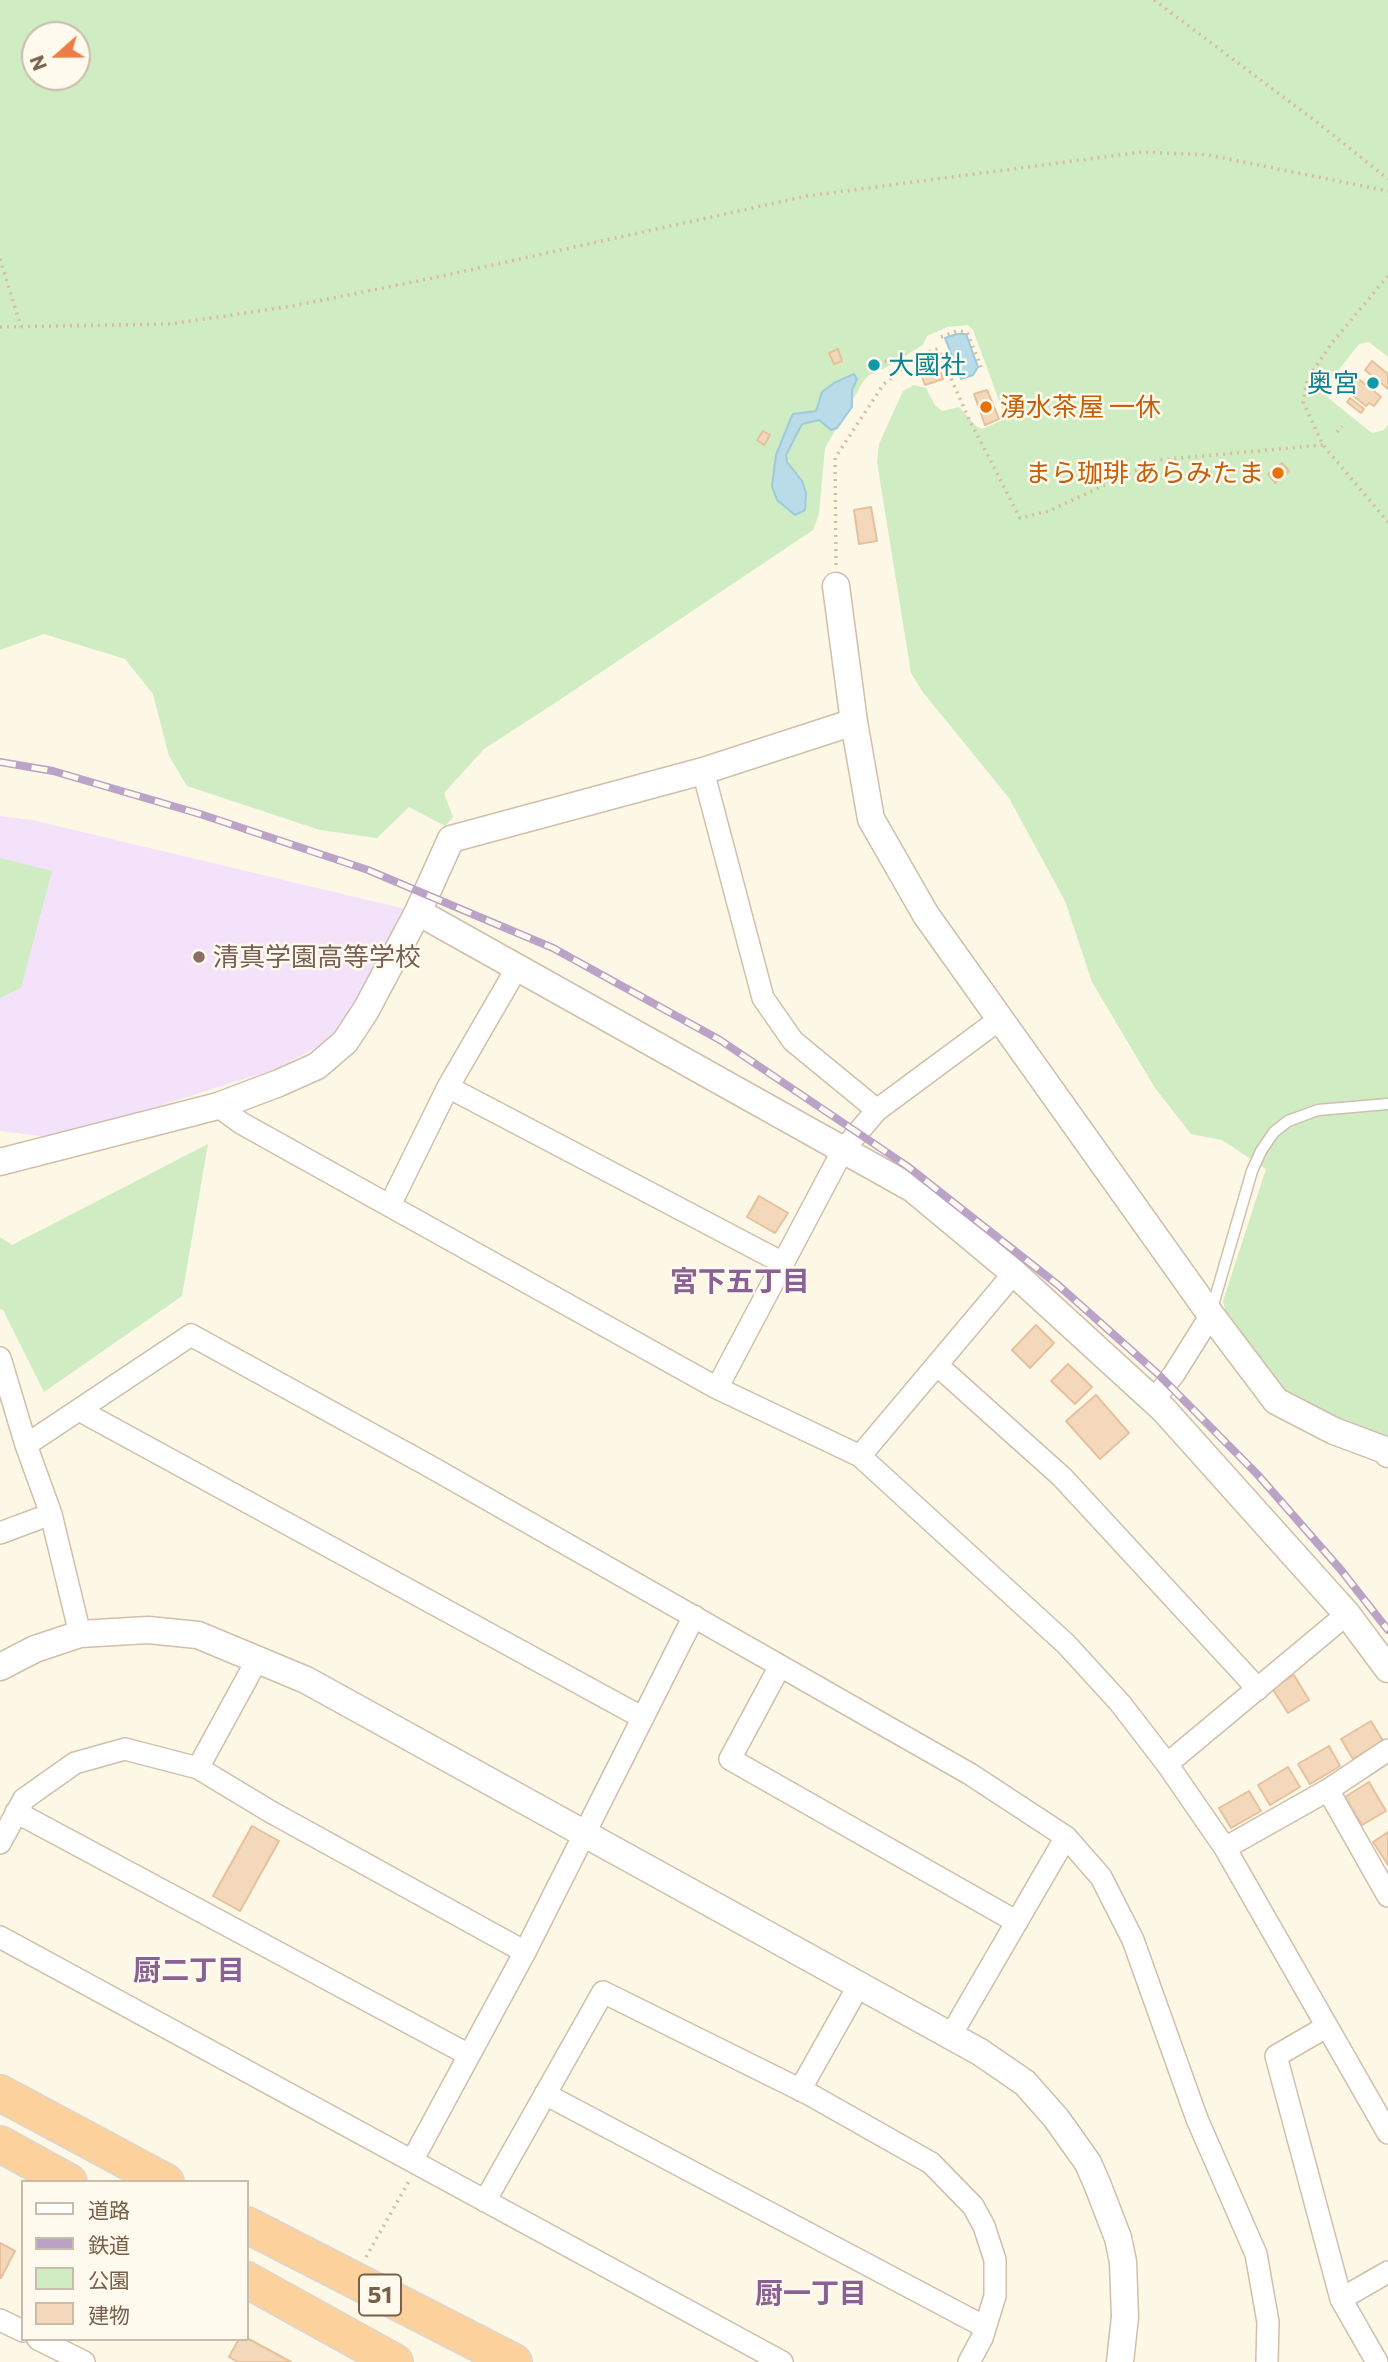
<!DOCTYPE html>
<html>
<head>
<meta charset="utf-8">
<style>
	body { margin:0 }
	#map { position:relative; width:1388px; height:2362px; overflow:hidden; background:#fdf7e6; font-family:Commissioner,"Noto Sans JP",sans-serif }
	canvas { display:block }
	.legend { position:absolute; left:21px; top:2180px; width:228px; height:161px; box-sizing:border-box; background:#fffaed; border:2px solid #c9bcab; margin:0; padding:9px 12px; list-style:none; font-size:21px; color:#785f49 }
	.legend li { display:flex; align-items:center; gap:14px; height:35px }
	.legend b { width:35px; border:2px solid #c9bcab }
	.north { position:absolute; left:21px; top:21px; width:70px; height:70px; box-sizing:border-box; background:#fffaed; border:2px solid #c9bcab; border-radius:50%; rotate:249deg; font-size:19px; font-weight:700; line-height:28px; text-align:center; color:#785f49 }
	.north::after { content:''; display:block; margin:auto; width:24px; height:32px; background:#eb7e47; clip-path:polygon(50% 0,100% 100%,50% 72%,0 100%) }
</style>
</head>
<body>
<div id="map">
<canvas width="1388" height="2362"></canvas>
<ul class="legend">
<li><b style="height:9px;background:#fff"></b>道路</li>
<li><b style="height:9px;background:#bba3c8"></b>鉄道</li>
<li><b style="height:19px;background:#cfecc3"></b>公園</li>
<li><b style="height:19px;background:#f4d8bc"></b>建物</li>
</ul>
<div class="north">N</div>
</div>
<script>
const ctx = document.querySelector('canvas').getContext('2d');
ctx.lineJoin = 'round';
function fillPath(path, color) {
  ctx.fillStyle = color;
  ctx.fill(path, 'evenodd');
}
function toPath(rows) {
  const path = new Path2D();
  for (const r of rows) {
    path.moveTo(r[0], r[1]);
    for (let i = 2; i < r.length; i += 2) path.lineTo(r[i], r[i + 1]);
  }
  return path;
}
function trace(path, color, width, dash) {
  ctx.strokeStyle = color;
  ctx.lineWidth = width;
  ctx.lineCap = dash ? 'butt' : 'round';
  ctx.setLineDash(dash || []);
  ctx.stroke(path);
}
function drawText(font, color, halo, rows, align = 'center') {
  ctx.font = font + ' Commissioner,"Noto Sans JP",sans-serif';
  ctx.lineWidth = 5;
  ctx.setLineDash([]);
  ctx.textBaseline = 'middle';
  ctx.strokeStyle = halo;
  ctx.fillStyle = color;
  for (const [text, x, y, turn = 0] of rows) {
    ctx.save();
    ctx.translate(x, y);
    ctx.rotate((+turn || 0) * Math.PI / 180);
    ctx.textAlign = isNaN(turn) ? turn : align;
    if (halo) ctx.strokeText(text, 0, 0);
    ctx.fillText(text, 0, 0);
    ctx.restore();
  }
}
fillPath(toPath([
	[0,816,32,820,418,912,376,1001,323,1044,276,1069,57,1138,0,1131]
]), '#f4e2fa');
fillPath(toPath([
	[0,0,1388,0,1388,357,1369,342,1359,344,1326,386,1327,397,1372,433,1384,430,1388,425,1388,1444,1281,1393,1226,1315,1223,1301,1266,1169,1222,1140,1191,1134,1155,1088,1092,982,1065,901,1009,798,922,691,911,673,877,462,879,444,903,391,914,385,926,388,935,405,942,411,959,407,976,426,982,429,1001,421,1004,414,973,330,968,325,947,327,927,336,923,345,885,368,869,375,864,380,825,448,819,514,813,530,555,703,484,749,444,793,453,817,445,826,409,807,377,838,320,830,187,786,169,756,153,694,125,659,44,634,0,650],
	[35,35,77,35,77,77,35,77],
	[0,858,52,871,21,988,0,998],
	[208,1144,182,1296,44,1392,3,1310,0,1309,0,1237,12,1245]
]), '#cfecc3');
const water = toPath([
	[957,334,966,334,978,367,973,375,961,379,945,338,957,334],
	[854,374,857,379,852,390,852,407,837,428,831,430,819,420,802,424,786,455,787,462,802,481,806,493,805,510,795,515,777,500,772,486,776,455,791,418,793,414,816,411,822,392,834,383,854,374]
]);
fillPath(water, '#b9dce8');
trace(water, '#9fcada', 2);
const building = toPath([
	[838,349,842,361,834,364,829,353,838,349],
	[936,358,943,379,925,385,918,365,936,358],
	[1372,361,1388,374,1388,389,1381,383,1374,391,1381,397,1374,406,1369,403,1366,406,1352,395,1356,391,1350,387,1357,378,1365,384,1372,376,1365,370,1372,361],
	[987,390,999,419,985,425,974,394,987,390],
	[1350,398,1364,409,1361,413,1347,402,1350,398],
	[763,431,770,435,764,445,757,440,763,431],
	[1282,463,1289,471,1275,483,1268,474,1282,463],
	[871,507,877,541,859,544,854,510,871,507],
	[759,1196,788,1213,775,1233,747,1217,759,1196],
	[1036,1325,1054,1343,1030,1368,1012,1350,1036,1325],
	[1068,1364,1092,1387,1075,1404,1051,1381,1068,1364],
	[1096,1395,1129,1433,1100,1459,1066,1421,1096,1395],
	[1294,1675,1309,1700,1288,1713,1272,1688,1294,1675],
	[1371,1721,1383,1741,1353,1759,1341,1739,1371,1721],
	[1329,1746,1340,1766,1310,1784,1298,1764,1329,1746],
	[1288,1767,1300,1787,1270,1805,1258,1785,1288,1767],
	[1369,1782,1386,1811,1362,1825,1345,1797,1369,1782],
	[1249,1791,1261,1811,1231,1828,1219,1808,1249,1791],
	[252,1826,279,1841,240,1911,213,1896,252,1826],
	[1388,1832,1388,1865,1373,1842,1388,1832],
	[0,2243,15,2251,1,2278,0,2278,0,2243],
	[247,2338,291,2362,238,2362,229,2357,239,2339,247,2338]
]);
fillPath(building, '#f4d8bc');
trace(building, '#e7c19c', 2);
const service = toPath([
	[1211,1312,1252,1171,1261,1151,1274,1132,1288,1121,1318,1110,1388,1104]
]);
const minor = toPath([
	[703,771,763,998,793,1041,877,1110],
	[448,1087,783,1263],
	[218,1106,241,1123,717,1388,860,1456,1066,1644,1120,1703,1167,1764,1225,1848,1388,2133],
	[390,1205,448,1087,518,966],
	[0,1358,26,1445,51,1514,80,1634],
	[937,1365,1062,1477,1258,1689],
	[717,1388,843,1150,877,1110,1000,1019],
	[1153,1401,1174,1374,1211,1315],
	[79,1410,643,1718],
	[26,1445,191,1335,431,1467,970,1774,1066,1837,1101,1877,1133,1940,1197,2119,1256,2254,1268,2322,1267,2362],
	[860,1456,1014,1273],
	[0,1533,51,1514],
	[780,1666,730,1759,1017,1922],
	[1167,1764,1347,1614],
	[198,1768,257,1660],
	[1328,1790,1388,1896],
	[16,1812,469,2055],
	[0,1843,24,1799,75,1763,125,1749,198,1768,271,1812,525,1952],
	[1225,1848,1328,1790,1388,1750],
	[0,1937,782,2362],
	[1326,2027,1276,2056,1341,2299,1377,2362],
	[951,2035,1066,1837],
	[800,2090,859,1985],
	[545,2094,985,2327],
	[412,2161,525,1952,694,1616],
	[485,2201,603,1992,809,2094,931,2163,973,2206,984,2226,995,2260,995,2296,982,2338,969,2362],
	[1341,2299,1388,2272],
	[0,2320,23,2331],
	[38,2339,84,2362]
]);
const tertiary = toPath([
	[836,586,854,722,871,819,926,915,1211,1315,1276,1401,1334,1431,1385,1450,1388,1454],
	[418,912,913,1189,1014,1273,1164,1410,1347,1614,1388,1669],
	[0,1162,218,1106,279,1083,317,1066,345,1042,366,1010,418,912,451,839,703,771,854,722],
	[0,1667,35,1649,80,1634,148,1630,198,1635,306,1680,980,2052,1025,2083,1056,2118,1088,2163,1098,2186,1118,2238,1123,2262,1125,2317,1120,2362]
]);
const trunk = toPath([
	[0,2093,166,2182],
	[0,2144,69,2182],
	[247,2225,514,2362],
	[247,2280,395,2362]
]);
trace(service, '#cfbfab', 13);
trace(minor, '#cfbfab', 24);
trace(tertiary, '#cfbfab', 29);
trace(trunk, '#dcd5d0', 38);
trace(toPath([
	[1154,0,1318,123,1388,179],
	[0,259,21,327],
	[1388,276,1331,344,1307,380,1303,402,1323,445,1388,522],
	[0,327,170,324,293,306,433,278,807,196,1142,152,1208,155,1388,191],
	[941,337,957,331,967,332,981,367],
	[878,364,905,354],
	[1337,432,1342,426],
	[836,565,835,458,883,385,919,354,938,349,969,419,1020,518,1049,511,1158,460,1323,445],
	[366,2257,409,2181]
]), '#d9bc9f', 3.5, [2, 5]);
trace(service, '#fff', 10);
trace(minor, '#fff', 21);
trace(tertiary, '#fff', 26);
trace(trunk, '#fcd19c', 35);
const rail = toPath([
	[0,762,53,771,200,814,368,870,553,948,720,1040,907,1166,1058,1285,1158,1374,1257,1474,1341,1570,1388,1630]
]);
trace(rail, '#bba3c8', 8);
trace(rail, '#fffaed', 5, [16]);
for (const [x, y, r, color] of [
	[874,365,7,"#0f9aa8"],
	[1373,383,7,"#0f9aa8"],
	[986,407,7,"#e8710a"],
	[1278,473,7,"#e8710a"],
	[199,957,7,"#8d6e63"]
]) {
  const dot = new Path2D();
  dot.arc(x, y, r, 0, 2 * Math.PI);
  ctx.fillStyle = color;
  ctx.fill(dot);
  trace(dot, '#fffaed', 2.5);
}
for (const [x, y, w] of [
	[380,2295,42]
]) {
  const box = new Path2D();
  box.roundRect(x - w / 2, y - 20.5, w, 41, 5);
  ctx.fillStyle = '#fffaed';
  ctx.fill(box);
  trace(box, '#785f49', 2);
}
drawText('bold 24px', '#785f49', null, [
	["51",380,2295]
]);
drawText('26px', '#0d838f', '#fffaed', [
	["大國社",888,365],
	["奥宮",1359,383,"right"]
], 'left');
drawText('26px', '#c56008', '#fffaed', [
	["湧水茶屋 一休",1000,407],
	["まら珈琲 あらみたま",1264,473,"right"]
], 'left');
drawText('26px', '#785e54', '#fffaed', [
	["清真学園高等学校",213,957]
], 'left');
drawText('bold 28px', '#896194', '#fffaed', [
	["宮下五丁目",740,1282],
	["厨二丁目",189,1971],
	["厨一丁目",811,2294]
]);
</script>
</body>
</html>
